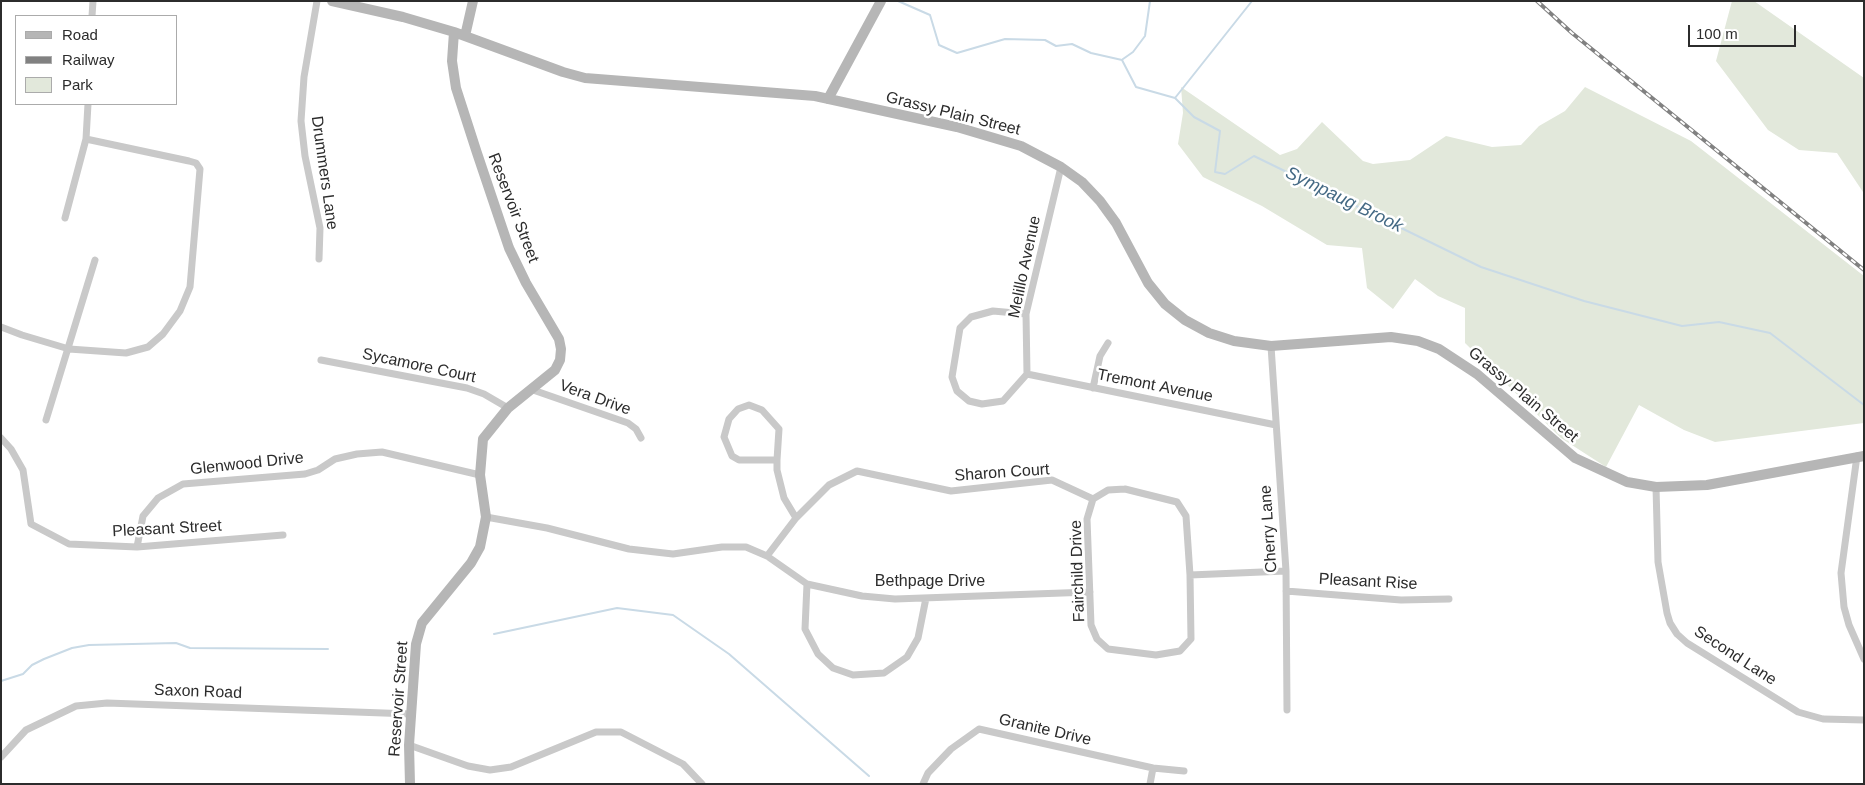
<!DOCTYPE html>
<html>
<head>
<meta charset="utf-8">
<style>
	body { margin:0 }
	#map { position:relative; width:1865px; height:785px; overflow:hidden; background:#fff; font-family:Helvetica,sans-serif }
	canvas { display:block }
	.frame { position:absolute; inset:0; border:2px solid #2c2c2c; pointer-events:none }
	.legend { position:absolute; left:15px; top:15px; width:162px; height:90px; box-sizing:border-box; background:#fff; border:1px solid #ababab; margin:0; padding:6px 9px; list-style:none; font-size:15px; color:#2c2c2c }
	.legend li { display:flex; align-items:center; gap:10px; height:25px }
	.legend b { width:25px; border:1px solid #ababab }
	.scale { position:absolute; left:1688px; top:25px; width:108px; height:22px; box-sizing:border-box; border:2px solid #2c2c2c; border-top:0; padding-left:6px; font-size:15px; line-height:18px; white-space:nowrap; color:#2c2c2c; -webkit-text-stroke:4px #fff; paint-order:stroke }
</style>
</head>
<body>
<div id="map">
<canvas width="1865" height="785"></canvas>
<div class="frame"></div>
<ul class="legend">
<li><b style="height:6px;background:#b6b6b6"></b>Road</li>
<li><b style="height:6px;background:#818181"></b>Railway</li>
<li><b style="height:14px;background:#e2e8db"></b>Park</li>
</ul>
<div class="scale">100 m</div>
</div>
<script>
const ctx = document.querySelector('canvas').getContext('2d');
ctx.lineJoin = 'round';
function fillPath(path, color) {
  ctx.fillStyle = color;
  ctx.fill(path, 'evenodd');
}
function toPath(rows) {
  const path = new Path2D();
  for (const r of rows) {
    path.moveTo(r[0], r[1]);
    for (let i = 2; i < r.length; i += 2) path.lineTo(r[i], r[i + 1]);
  }
  return path;
}
function trace(path, color, width, dash) {
  ctx.strokeStyle = color;
  ctx.lineWidth = width;
  ctx.lineCap = dash ? 'butt' : 'round';
  ctx.setLineDash(dash || []);
  ctx.stroke(path);
}
function drawText(font, color, halo, rows, align = 'center') {
  ctx.font = font + ' Helvetica,sans-serif';
  ctx.lineWidth = 5;
  ctx.setLineDash([]);
  ctx.textBaseline = 'middle';
  ctx.strokeStyle = halo;
  ctx.fillStyle = color;
  for (const [text, x, y, turn = 0] of rows) {
    ctx.save();
    ctx.translate(x, y);
    ctx.rotate((+turn || 0) * Math.PI / 180);
    ctx.textAlign = isNaN(turn) ? turn : align;
    if (halo) ctx.strokeText(text, 0, 0);
    ctx.fillText(text, 0, 0);
    ctx.restore();
  }
}
fillPath(toPath([
	[1732,1,1754,1,1864,78,1863,192,1837,153,1799,150,1768,130,1716,61],
	[1181,87,1280,155,1297,149,1322,122,1363,161,1373,164,1410,160,1446,136,1492,147,1521,145,1539,126,1565,111,1585,87,1691,141,1864,276,1864,423,1715,442,1684,430,1639,405,1606,467,1561,438,1465,343,1465,308,1438,296,1415,279,1393,309,1367,288,1362,248,1327,245,1262,206,1203,177,1178,144,1183,113]
]), '#e2e8db');
trace(toPath([
	[898,1,930,15,939,45,957,53,1005,39,1045,40,1056,46,1072,44,1091,53,1122,60,1136,87,1175,98,1194,117,1220,131,1215,172,1225,174,1254,156,1481,267,1584,301,1682,326,1719,322,1770,333,1864,405],
	[1123,59,1133,52,1145,36,1150,1],
	[1175,98,1252,1],
	[494,634,617,608,673,615,729,654,869,776],
	[1,681,23,674,32,665,44,659,72,648,89,645,176,643,190,648,328,649]
]), '#c9dae6', 2);
trace(toPath([
	[317,1,304,77,301,121,305,156,320,228,319,259],
	[92,16,93,1],
	[65,218,86,139,88,104],
	[1026,314,993,311,971,317,960,328,952,377,957,391,969,401,982,404,1003,401,1027,374],
	[1,327,22,335,69,349,126,353,148,347,163,334,180,311,190,287,200,169,196,163,189,161,86,139],
	[1271,346,1286,571,1287,710],
	[321,360,467,388,484,394,508,408],
	[1027,374,1276,425],
	[1027,374,1026,314,1061,167],
	[1093,388,1100,356,1108,343],
	[533,390,628,423,636,429,641,438],
	[46,420,95,260],
	[1,438,11,449,23,470,31,524,69,544,137,547,283,535],
	[1857,456,1841,573,1844,607,1849,625,1864,659],
	[777,460,739,460,732,456,724,437,729,419,738,409,749,405,762,410,779,429,777,460,777,470,784,498,796,518],
	[1656,487,1658,562,1667,613,1670,623,1677,634,1687,643,1798,712,1823,719,1864,720],
	[1125,489,1177,502,1186,516,1190,575,1191,639,1180,651,1156,655,1108,649,1097,639,1091,625,1087,519,1093,499,1108,490,1125,489],
	[486,517,547,528,629,549,673,554,722,547,746,547,767,556,807,584,862,596,895,599,1090,592],
	[137,547,143,516,158,498,183,484,305,474,318,470,335,459,357,454,382,452,480,475],
	[767,556,796,518,829,485,857,471,951,491,1052,480,1093,499],
	[1190,575,1286,571],
	[807,584,805,629,818,654,833,668,853,675,884,673,907,657,918,638,926,598],
	[1286,591,1401,600,1449,599],
	[409,745,468,766,490,770,511,767,596,732,621,732,683,764,702,784],
	[1,757,26,730,76,706,107,703,411,714],
	[923,784,928,773,951,749,979,729,1153,768,1184,771],
	[1150,784,1153,768]
]), '#c9c9c9', 7);
trace(toPath([
	[332,1,403,17,454,32,563,72,585,78,815,96,957,127,1021,146,1061,167,1082,182,1100,201,1116,223,1148,283,1165,304,1185,320,1209,333,1234,341,1271,346,1391,337,1418,341,1439,349,1477,374,1575,458,1627,482,1656,487,1707,485,1864,456],
	[465,36,473,1],
	[828,99,881,1],
	[410,784,409,745,416,644,422,623,471,563,480,547,486,517,480,475,483,439,508,408,555,370,560,360,561,349,559,339,526,283,509,248,477,153,456,88,452,61,454,32]
]), '#b6b6b6', 10);
const rail = toPath([
	[1537,1,1572,33,1864,270]
]);
trace(rail, '#818181', 4);
trace(rail, '#fff', 2, [5.5]);
drawText('16px', '#2c2c2c', '#fff', [
	["Grassy Plain Street",953,114,14],
	["Drummers Lane",324,173,82],
	["Reservoir Street",513,208,69],
	["Melillo Avenue",1025,267,-78],
	["Sycamore Court",419,366,12],
	["Tremont Avenue",1155,386,11],
	["Grassy Plain Street",1523,395,40],
	["Vera Drive",595,398,20],
	["Glenwood Drive",247,464,-6],
	["Sharon Court",1002,473,-4],
	["Pleasant Street",167,529,-3],
	["Cherry Lane",1269,529,-94],
	["Fairchild Drive",1078,571,-92],
	["Bethpage Drive",930,582],
	["Pleasant Rise",1368,582,3],
	["Second Lane",1735,656,33],
	["Saxon Road",198,692,2],
	["Reservoir Street",399,699,-86],
	["Granite Drive",1045,730,13]
]);
drawText('italic 18px', '#446984', '#fff', [
	["Sympaug Brook",1344,200,26]
]);
</script>
</body>
</html>
